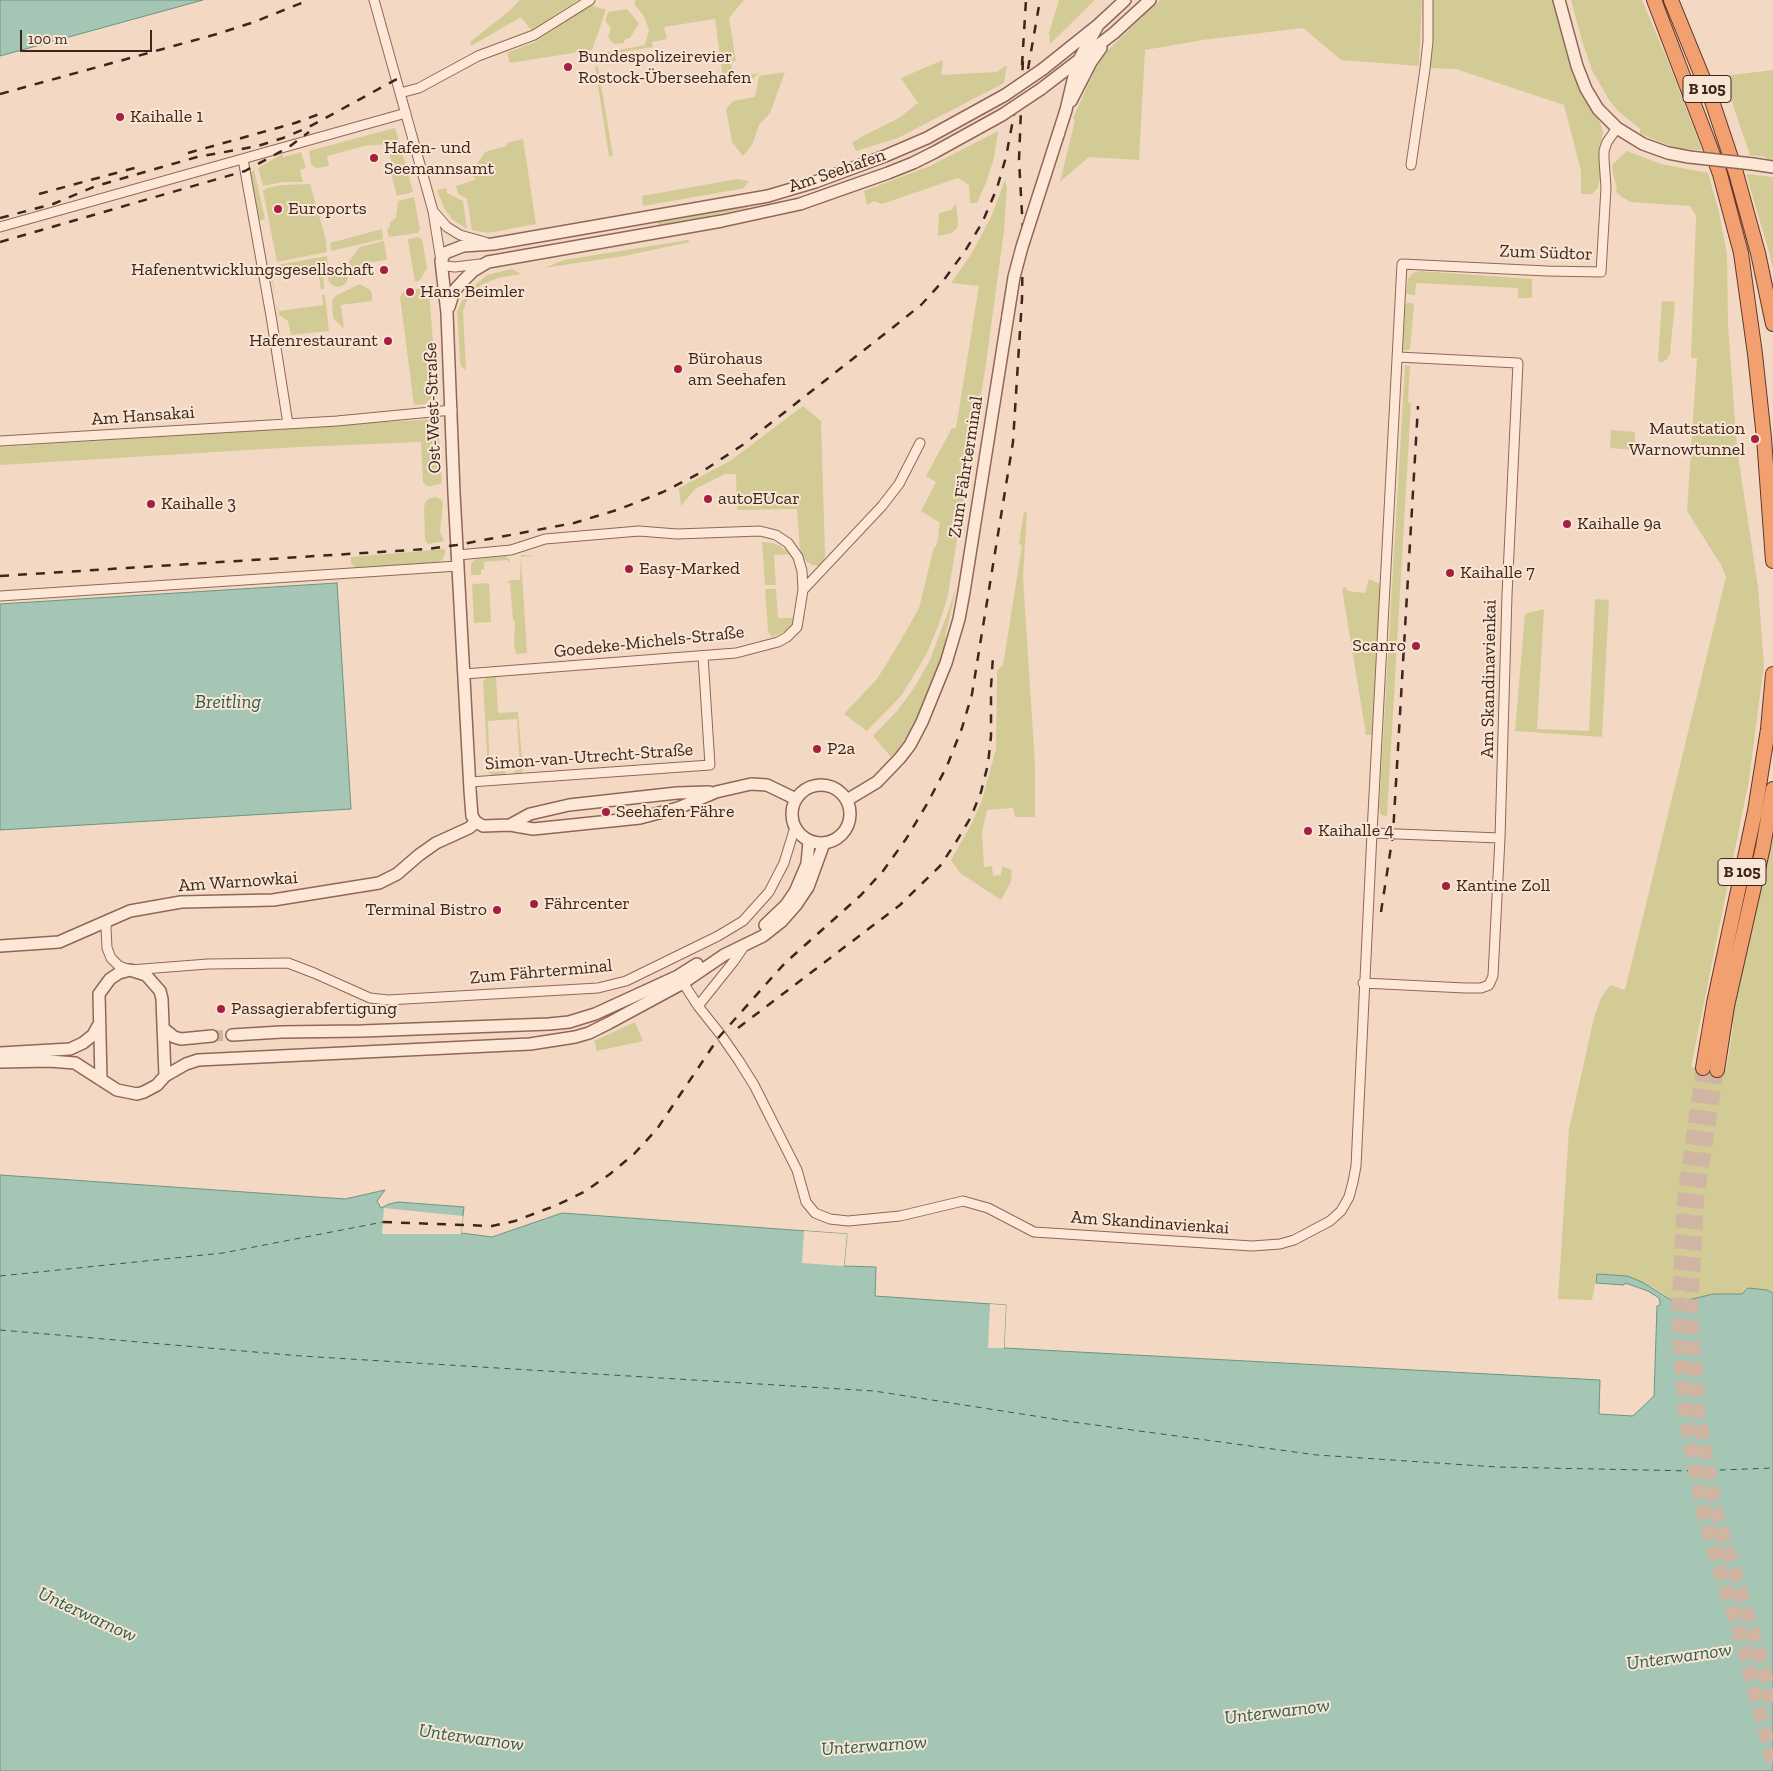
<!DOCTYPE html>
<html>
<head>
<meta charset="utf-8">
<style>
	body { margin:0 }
	#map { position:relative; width:1773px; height:1771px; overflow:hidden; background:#f3d9c3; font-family:"Zilla Slab",serif }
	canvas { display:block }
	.scale { position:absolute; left:20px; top:30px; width:132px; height:22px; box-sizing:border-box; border:2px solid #3e251d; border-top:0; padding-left:6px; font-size:15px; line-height:18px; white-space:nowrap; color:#3e251d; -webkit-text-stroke:4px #f9e5d3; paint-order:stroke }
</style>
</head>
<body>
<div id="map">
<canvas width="1773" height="1771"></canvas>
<div class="scale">100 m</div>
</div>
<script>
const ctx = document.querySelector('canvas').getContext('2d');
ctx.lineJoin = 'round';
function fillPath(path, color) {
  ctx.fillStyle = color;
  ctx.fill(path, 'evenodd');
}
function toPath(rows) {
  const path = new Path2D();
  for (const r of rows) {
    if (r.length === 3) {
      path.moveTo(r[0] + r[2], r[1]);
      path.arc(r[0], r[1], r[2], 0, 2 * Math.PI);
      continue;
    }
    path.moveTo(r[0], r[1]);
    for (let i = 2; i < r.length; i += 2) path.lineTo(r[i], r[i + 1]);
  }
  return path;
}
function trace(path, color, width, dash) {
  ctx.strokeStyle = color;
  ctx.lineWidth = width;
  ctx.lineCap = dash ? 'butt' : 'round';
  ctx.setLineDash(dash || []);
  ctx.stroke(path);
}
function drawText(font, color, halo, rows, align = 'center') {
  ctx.font = font + ' "Zilla Slab",serif';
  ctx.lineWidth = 4;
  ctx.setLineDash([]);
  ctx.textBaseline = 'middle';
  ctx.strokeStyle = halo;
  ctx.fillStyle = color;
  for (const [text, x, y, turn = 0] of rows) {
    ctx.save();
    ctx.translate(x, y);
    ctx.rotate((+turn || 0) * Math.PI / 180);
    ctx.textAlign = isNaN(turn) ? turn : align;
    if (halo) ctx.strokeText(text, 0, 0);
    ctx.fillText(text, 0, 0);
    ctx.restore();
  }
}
fillPath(toPath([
	[520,0,578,0,531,30,521,17,471,46,470,42,508,12],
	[636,0,744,0,729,18,736,61,731,62,733,77,760,73,750,80,724,86,715,19,664,27,667,39,652,42,653,47,604,55,604,53,645,45,649,30,644,16,634,4],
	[1059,0,1095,0,1050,44,1049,33],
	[1160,0,1422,0,1419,66,1341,60,1303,28,1202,40,1145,50,1139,160,1089,157,1060,182,1075,120,1073,118,1093,74,1103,55],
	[1432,0,1553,0,1578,85,1600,122,1603,132,1599,155,1600,177,1598,188,1592,194,1581,194,1581,171,1564,105,1456,69,1429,68],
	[1571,0,1642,0,1668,61,1702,150,1679,149,1640,134,1640,129,1618,111,1609,100,1592,70,1582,41],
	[591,5,606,10,592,50,510,63,507,53,535,42],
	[627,9,639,23,630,38,624,40,624,43,614,44,608,37,611,28,605,21,608,12],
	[943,60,941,75,997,72,1007,65,1004,83,898,138,856,151,852,143,861,137,899,118,918,103,901,78],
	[598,66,613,156,609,156,595,67],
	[1773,70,1773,161,1766,160,1766,157,1750,155,1723,76],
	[785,72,770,113,759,125,752,145,743,156,732,142,726,109,733,101,755,97,759,76],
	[394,128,396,130,413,192,397,196,390,170,392,165,387,144,365,146,327,156,329,166,318,168,314,167,311,164,309,151],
	[998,131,994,158,986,183,977,203,970,203,969,185,958,178,882,204,874,201,867,205,864,191,930,166],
	[523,139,536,224,488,233,472,230,467,199,458,194,456,186,475,180,472,171,485,152,506,146,507,143],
	[1627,151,1661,164,1708,173,1718,208,1727,254,1728,325,1737,449,1758,587,1764,665,1749,780,1691,1067,1726,1070,1733,1028,1731,1016,1773,832,1773,1293,1767,1290,1742,1294,1713,1294,1677,1303,1654,1288,1627,1276,1597,1274,1592,1300,1558,1299,1569,1129,1594,1018,1601,998,1610,985,1625,990,1726,577,1721,565,1687,511,1697,358,1691,358,1696,216,1690,206,1630,202,1618,194,1615,190,1617,188,1613,174,1612,165],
	[301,152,306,168,300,170,303,182,283,182,263,186,258,168,282,154,283,157],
	[254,170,265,219,259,221,250,173],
	[1746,174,1773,177,1773,268,1769,252],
	[737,179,749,181,744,188,740,189,643,206,642,196],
	[1005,180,1007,187,1004,231,986,364,948,595,939,624,927,653,914,675,901,696,867,731,844,714,877,679,898,645,919,608,934,547,936,547,939,533,938,533,940,523,921,511,936,482,926,476,952,428,956,428,979,286,951,283,970,256,981,236,991,217],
	[310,184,326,240,327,252,277,262,263,191,267,188,283,185],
	[446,188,447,193,463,201,467,229,453,220,444,208,437,190],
	[414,197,420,229,418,233,389,237,387,230,390,226,390,222,396,218,398,201],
	[956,203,958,222,957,228,952,233,938,236,939,213,951,210],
	[748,204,748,208,658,226,657,221],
	[382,229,383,239,331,251,330,243],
	[419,237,420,239,422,239,427,268,420,280,415,282,408,241,408,239],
	[688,240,690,242,624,256,544,268,564,260],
	[384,241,387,260,360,264,361,272,353,273,349,261,360,247],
	[327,256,328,266,323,271,324,288,321,290,317,265,272,272,275,296,270,270,278,265],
	[338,277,10],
	[512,269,521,274,498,278,481,285,475,290,467,300,463,311,466,370,461,366,460,361,457,311,463,299,475,285,487,275],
	[1420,271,1532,279,1532,298,1518,298,1518,288,1416,283,1415,295,1406,294,1408,279,1413,273],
	[360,284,370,290,372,294,372,301,341,305,344,328,341,326,333,318,332,301,335,296],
	[423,288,429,290,434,355,433,355,434,377,436,377,436,394,425,404,414,405,400,297,404,291],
	[322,294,325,295,329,331,291,335,288,321,279,315,276,302,279,311,323,305],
	[1662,301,1675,302,1670,354,1667,359,1663,362,1658,361],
	[1407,303,1413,303,1414,305,1410,350,1403,350,1405,305],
	[1405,365,1410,366,1408,403,1411,403,1387,816,1381,815,1379,808],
	[803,406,821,421,825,554,824,563,820,566,812,565,807,562,800,552,797,509,737,510,736,474,725,474,695,489,681,506,679,488,730,461],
	[433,419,438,422,442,483,431,486,427,486,423,482,421,442,299,447,0,465,0,447],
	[1611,430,1635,432,1634,450,1610,448],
	[436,497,442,500,443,503,440,532,444,541,428,544,425,540,424,507,426,501,430,498],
	[1024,512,1027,513,1023,577,1035,765,1035,817,1015,817,1013,808,987,810,982,832,984,867,992,866,993,876,1001,875,1002,866,1012,870,1011,882,1001,900,960,873,951,860,972,823,982,800,996,749,997,671,1003,665,1022,546,1019,543],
	[762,542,773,543,780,546,790,554,774,555,776,585,765,585],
	[445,549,445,554,441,561,435,563,356,568,351,563,351,557],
	[521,555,538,556,521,557,527,653,516,654,514,644,515,621,513,621,510,583,505,583,512,580,520,580],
	[506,556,510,560,509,563,507,560,484,562,484,569,481,570,481,575,471,575,471,563,476,559],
	[1369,579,1386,587,1376,735,1366,735,1342,589,1345,587,1348,591,1365,593],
	[489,583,491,622,474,623,472,584],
	[957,585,945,638,947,640,934,684,916,724,895,753,891,757,873,736,897,711,914,688,930,660,949,609],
	[765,589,776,589,778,618,793,618,792,628,772,637,768,632],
	[1595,599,1609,600,1602,737,1515,731,1525,614,1544,609,1537,729,1589,731],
	[496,675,498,713,518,712,523,769,520,776,517,775,514,771,520,770,517,719,488,721,490,772,506,771,504,776,494,777,488,772,483,682,486,678],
	[635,1022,643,1041,597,1051,594,1041]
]), '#d3cb95');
const water = toPath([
	[0,0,203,0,0,56,0,0],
	[337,583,351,809,0,830,0,604,337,583],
	[0,1175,345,1199,385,1190,377,1201,381,1208,389,1204,398,1202,464,1207,461,1233,492,1237,562,1213,847,1234,844,1266,876,1267,875,1296,1006,1305,1004,1348,1600,1380,1599,1414,1633,1416,1654,1396,1657,1306,1660,1305,1660,1302,1659,1298,1648,1291,1625,1283,1624,1285,1596,1283,1597,1274,1627,1276,1642,1282,1676,1303,1713,1294,1742,1294,1748,1288,1767,1290,1773,1293,1773,1771,0,1771,0,1175]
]);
fillPath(water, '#a5c6b4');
trace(water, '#6b9580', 1);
fillPath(toPath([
	[384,1208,463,1216,461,1234,382,1234],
	[804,1231,847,1234,844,1266,802,1263],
	[990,1304,1006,1305,1004,1348,988,1348]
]), '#f3d9c3');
trace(toPath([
	[0,1276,223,1253,383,1222],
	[0,1330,301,1356,874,1391,1073,1422,1317,1455,1497,1467,1694,1471,1773,1468]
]), '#2a604f', 1, [6, 5]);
trace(toPath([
	[212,1036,232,1035]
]), '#cfb5a2', 11, [11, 5.5]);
trace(toPath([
	[1703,1068,1684,1199,1678,1316,1685,1414,1703,1514,1743,1646,1773,1764],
	[1717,1070,1697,1198,1691,1315,1698,1409,1716,1512,1757,1643,1773,1706]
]), '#cfb5a2', 14, [14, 7]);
const minor = toPath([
	[374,0,433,211,441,261,446,266,455,267,480,264],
	[400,93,419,88,478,56,534,35,590,0],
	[243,159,271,316,288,424],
	[1411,165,1425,69,1428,41,1428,0],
	[433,211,447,227,460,235,485,242],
	[0,227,406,113],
	[1398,357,1518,363,1507,595,1500,838,1372,833,1402,264,1547,271,1601,272,1606,188,1604,159,1604,151,1607,142,1617,128],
	[0,441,337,421,452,410],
	[458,555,511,550,545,539,639,531,677,534,760,531,776,535,788,543,798,557,802,571,803,590,797,627,787,637,778,642,736,653,464,674],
	[803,590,882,506,899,484,920,443],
	[0,596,458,566],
	[470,782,710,765,703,656],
	[107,921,106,928,107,948,111,958,119,966,130,970,208,964,288,963,314,973,370,998,388,1000,598,988,626,981,718,936,743,921,769,892,784,863,795,827],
	[680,978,698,1006,721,1035,739,1061,754,1085,797,1170,806,1202,815,1213,830,1219,848,1221,900,1216,963,1201,988,1208,1034,1232,1252,1246,1280,1244,1294,1240,1330,1221,1341,1211,1349,1197,1353,1182,1356,1166,1372,833],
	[1363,983,1465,988,1481,988,1489,985,1493,976,1500,838],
	[698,1006,734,961,745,945]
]);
const tertiary = toPath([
	[1559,0,1577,66,1586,89,1598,109,1617,128,1643,144,1668,153,1689,157],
	[1043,69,1098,25,1125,0],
	[1041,89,1114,33,1150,0],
	[1071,101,1091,62,1101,48],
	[1058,135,1066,110,1074,76,1080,58,1098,25],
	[1753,164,1773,167],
	[449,307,454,291,463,281,473,271,488,262,722,221,800,204,888,173,913,163,935,152,1002,115],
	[821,814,29],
	[847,800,877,782,900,758,910,745,922,722,946,663,959,619,964,592,1008,315],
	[476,822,472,816,470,790,454,493,447,313,441,261,445,253,463,246,493,244,768,196,815,182,885,156,927,138,1005,95],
	[476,822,483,826,510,825,533,829,640,818,678,808,716,792,751,784,767,785,796,799],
	[510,825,530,814,569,805,677,793,709,792],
	[765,925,786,905,795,892,807,864,809,841],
	[0,946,59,942,130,911,181,902,273,900,379,883,397,874,419,855,436,843,469,828,476,822],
	[163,1028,174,1037,181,1039,212,1036],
	[232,1035,281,1032,362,1031,549,1024,569,1022,595,1014,678,976,697,964],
	[0,1053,70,1049,83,1043,93,1035,98,1026],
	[0,1062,49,1061,75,1063,117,1090,137,1094,144,1092,157,1085,165,1076,186,1064,198,1060,530,1044,575,1037,589,1033,609,1023,683,983,724,955,763,936,782,921,796,905,808,887,824,843],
	[101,1080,99,994,110,979,119,973,130,970,146,975,160,991,162,999,165,1076]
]);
const trunk = toPath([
	[1654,0,1709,144,1720,174,1741,253,1755,354,1764,438,1773,561],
	[1671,0,1711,98,1736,173,1758,253,1773,324],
	[1703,1068,1714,1003,1755,811,1768,729,1773,674],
	[1717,1070,1727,1006,1763,847,1773,789]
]);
trace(minor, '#906757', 11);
trace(tertiary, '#906757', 14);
trace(trunk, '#5d372c', 16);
trace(minor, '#fde8d7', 9);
trace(tertiary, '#fde8d7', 11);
trace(trunk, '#f3a070', 14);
trace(toPath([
	[1022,65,1026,0],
	[1028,69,1040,0],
	[0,94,217,34,254,22,309,0],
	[188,153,295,123,325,112],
	[39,194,138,167],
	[0,218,53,204,96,186,197,157,258,146,283,138,307,128,397,79],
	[0,242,245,171,289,147,309,132],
	[0,576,427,549,457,545,574,523,617,510,663,492,700,473,744,444,896,325,921,305,943,281,965,251,982,223,997,188,1006,157,1015,109],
	[1381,912,1393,834,1418,406],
	[738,1028,900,905,940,866,956,842,971,817,981,792,988,764,991,736,991,687,993,656],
	[383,1222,492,1226,515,1221,557,1205,584,1192,610,1174,634,1154,657,1129,719,1037,767,983,785,963,861,895,883,871,906,839,927,804,947,766,962,728,972,694,1013,442,1022,299,1023,231,1019,160,1023,58]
]), '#3e251d', 2.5, [9, 9]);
const tertiaryBridge = toPath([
	[1005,95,1043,69],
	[1002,115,1041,89],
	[1689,157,1753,164],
	[1008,315,1014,277,1022,247,1058,135]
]);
trace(tertiaryBridge, '#906757', 14, []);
trace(tertiaryBridge, '#fde8d7', 11);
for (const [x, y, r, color] of [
	[568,67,5,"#a61f41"],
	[120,117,5,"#a61f41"],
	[374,158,5,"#a61f41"],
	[278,209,5,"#a61f41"],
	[384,270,5,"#a61f41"],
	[410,292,5,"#a61f41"],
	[388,341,5,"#a61f41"],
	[678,369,5,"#a61f41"],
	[1755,439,5,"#a61f41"],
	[708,499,5,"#a61f41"],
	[151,504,5,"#a61f41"],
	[1567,524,5,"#a61f41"],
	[629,569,5,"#a61f41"],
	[1450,573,5,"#a61f41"],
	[1416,646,5,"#a61f41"],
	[817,749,5,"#a61f41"],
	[606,812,5,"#a61f41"],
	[1308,831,5,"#a61f41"],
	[1446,886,5,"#a61f41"],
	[534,904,5,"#a61f41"],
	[497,910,5,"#a61f41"],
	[221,1009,5,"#a61f41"]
]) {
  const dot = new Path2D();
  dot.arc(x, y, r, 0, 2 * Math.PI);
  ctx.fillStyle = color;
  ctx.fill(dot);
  trace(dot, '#f9e5d3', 2);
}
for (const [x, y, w] of [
	[1707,89,48],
	[1742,872,48]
]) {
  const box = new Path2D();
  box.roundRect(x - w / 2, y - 13.5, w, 27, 4);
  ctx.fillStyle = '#f9e5d3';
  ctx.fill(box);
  trace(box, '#3e251d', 1);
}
drawText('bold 16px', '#3e251d', null, [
	["B 105",1707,89],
	["B 105",1742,872]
]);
drawText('18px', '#3e251d', '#f9e5d3', [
	["Bundespolizeirevier",578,57],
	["Rostock-Überseehafen",578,78],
	["Kaihalle 1",130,117],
	["Hafen- und",384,148],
	["Seemannsamt",384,169],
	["Euroports",288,209],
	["Hafenentwicklungsgesellschaft",374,270,"right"],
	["Hans Beimler",420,292],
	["Hafenrestaurant",378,341,"right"],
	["Bürohaus",688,359],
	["am Seehafen",688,380],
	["Mautstation",1745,429,"right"],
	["Warnowtunnel",1745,450,"right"],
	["autoEUcar",718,499],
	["Kaihalle 3",161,504],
	["Kaihalle 9a",1577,524],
	["Easy-Marked",639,569],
	["Kaihalle 7",1460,573],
	["Scanro",1406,646,"right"],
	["P2a",827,749],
	["Seehafen Fähre",616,812],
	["Kaihalle 4",1318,831],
	["Kantine Zoll",1456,886],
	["Fährcenter",544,904],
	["Terminal Bistro",487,910,"right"],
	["Passagierabfertigung",231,1009]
], 'left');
drawText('18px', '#3e251d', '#f9e5d3', [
	["Am Seehafen",837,171,-19],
	["Zum Südtor",1546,253,2],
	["Ost-West-Straße",433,408,-92],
	["Am Hansakai",143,416,-4],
	["Zum Fährterminal",966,467,-81],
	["Goedeke-Michels-Straße",649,642,-6],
	["Am Skandinavienkai",1489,679,-89],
	["Simon-van-Utrecht-Straße",589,757,-4],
	["Am Warnowkai",238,882,-4],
	["Zum Fährterminal",541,972,-5],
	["Am Skandinavienkai",1150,1223,4]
]);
drawText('italic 19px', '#2a604f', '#f9e5d3', [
	["Breitling",228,703],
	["Unterwarnow",87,1615,25],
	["Unterwarnow",1679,1657,-8],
	["Unterwarnow",1277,1712,-7],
	["Unterwarnow",471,1738,8],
	["Unterwarnow",874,1746,-4]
]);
</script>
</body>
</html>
